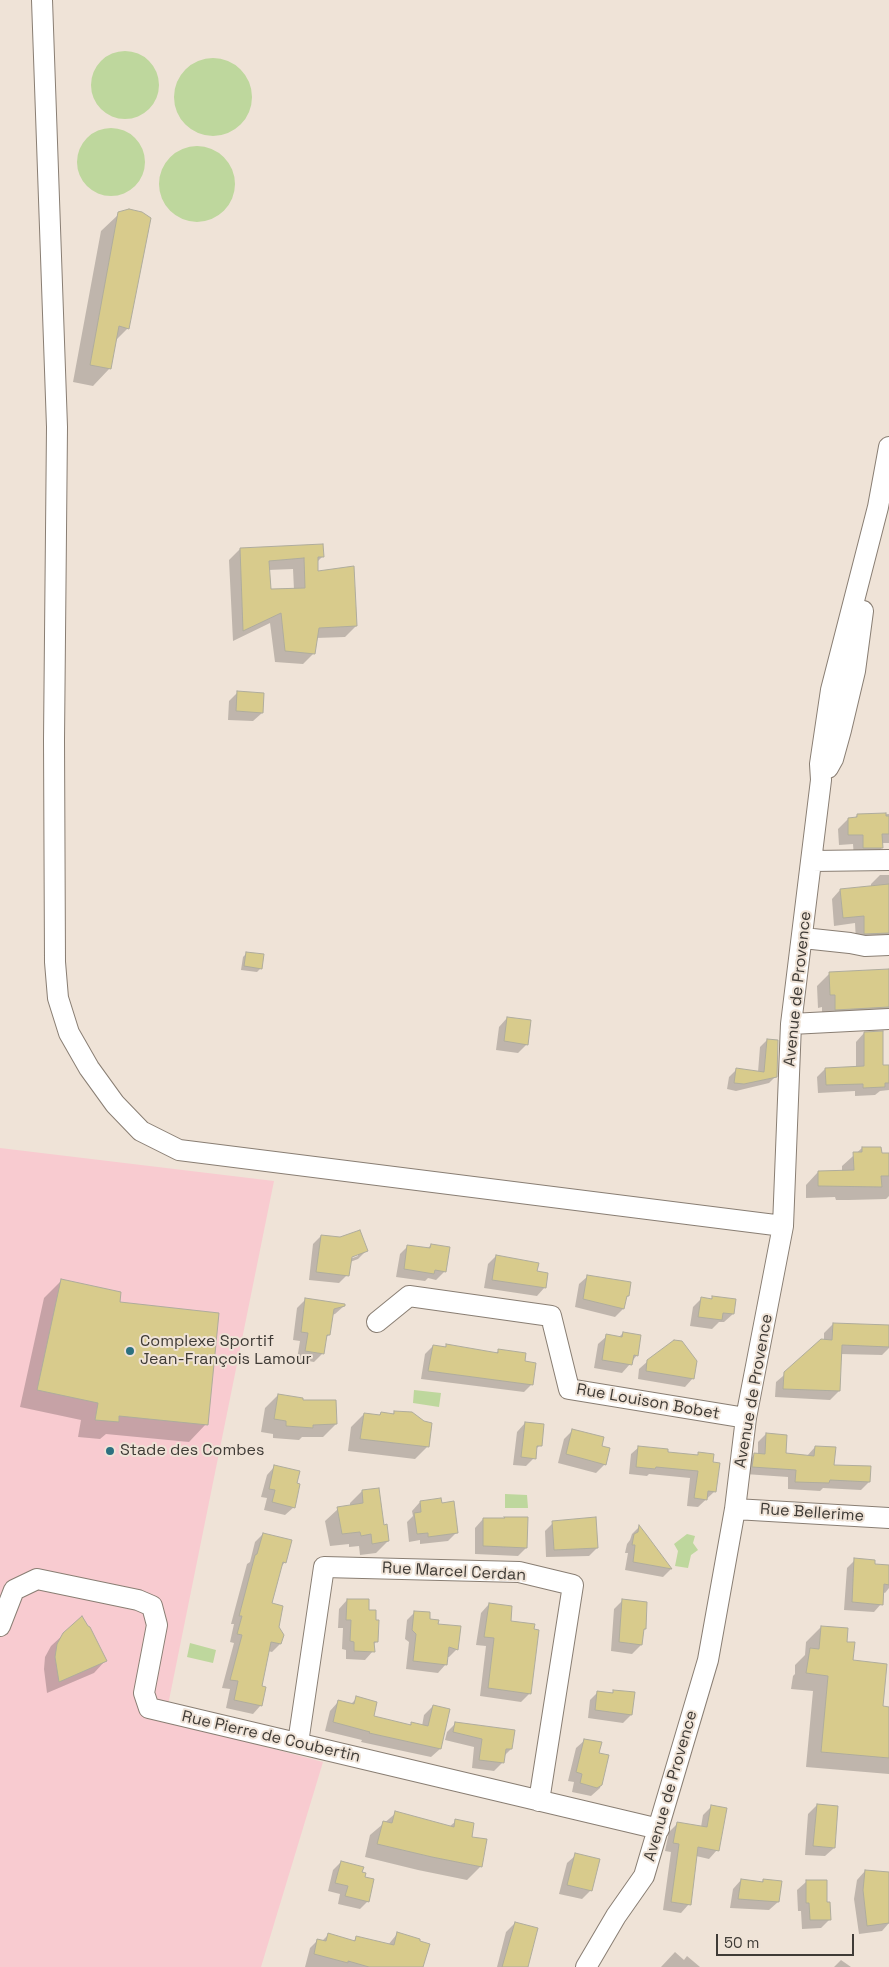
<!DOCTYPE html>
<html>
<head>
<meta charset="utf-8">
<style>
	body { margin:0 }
	#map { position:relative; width:889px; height:1967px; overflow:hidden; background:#efe3d7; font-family:"Space Grotesk",sans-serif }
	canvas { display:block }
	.scale { position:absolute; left:716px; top:1934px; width:138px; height:22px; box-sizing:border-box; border:2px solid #3f3b36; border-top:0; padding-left:6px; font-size:15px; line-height:18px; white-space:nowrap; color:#3f3b36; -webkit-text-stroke:4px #efe3d7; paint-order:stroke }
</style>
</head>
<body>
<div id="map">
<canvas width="889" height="1967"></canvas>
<div class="scale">50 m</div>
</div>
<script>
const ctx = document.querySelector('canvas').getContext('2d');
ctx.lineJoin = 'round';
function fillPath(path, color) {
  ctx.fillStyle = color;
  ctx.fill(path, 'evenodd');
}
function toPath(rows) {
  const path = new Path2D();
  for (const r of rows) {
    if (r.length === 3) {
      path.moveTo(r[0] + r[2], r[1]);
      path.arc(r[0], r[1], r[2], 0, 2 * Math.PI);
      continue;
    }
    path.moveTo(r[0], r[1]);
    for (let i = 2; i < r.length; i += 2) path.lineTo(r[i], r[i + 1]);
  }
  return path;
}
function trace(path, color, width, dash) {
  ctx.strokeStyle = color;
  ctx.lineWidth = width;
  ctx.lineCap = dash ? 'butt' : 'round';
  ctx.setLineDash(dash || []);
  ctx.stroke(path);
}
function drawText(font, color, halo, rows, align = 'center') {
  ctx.font = font + ' "Space Grotesk",sans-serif';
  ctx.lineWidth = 4;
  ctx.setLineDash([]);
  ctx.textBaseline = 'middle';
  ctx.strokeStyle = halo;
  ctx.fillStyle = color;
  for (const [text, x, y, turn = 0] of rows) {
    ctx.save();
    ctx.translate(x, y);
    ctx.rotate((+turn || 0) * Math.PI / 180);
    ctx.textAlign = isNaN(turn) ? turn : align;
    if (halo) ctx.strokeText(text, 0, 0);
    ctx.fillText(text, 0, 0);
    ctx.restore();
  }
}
fillPath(toPath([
	[0,1148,274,1181,165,1720,323,1762,261,1967,0,1967]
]), '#f8cbd0');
fillPath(toPath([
	[125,85,34],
	[213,97,39],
	[111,162,34],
	[197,184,38],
	[414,1390,441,1393,439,1407,413,1403],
	[505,1494,527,1495,528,1508,505,1508],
	[687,1534,695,1536,693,1543,698,1550,691,1555,688,1568,675,1566,678,1551,674,1544],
	[190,1643,216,1650,213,1663,187,1657]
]), '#bed79d');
fillPath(toPath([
	[119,214,128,328,116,340,110,368,93,386,73,382,101,231],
	[240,549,323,556,317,562,317,572,356,626,345,637,316,638,314,653,303,664,275,662,270,623,233,641,229,560],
	[293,569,294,590,270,590,268,570],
	[238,692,262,713,253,721,228,720,229,701],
	[889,814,889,843,881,843,882,848,871,858,854,858,853,844,839,845,838,829,848,819,854,819,857,815],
	[880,875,889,875,889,935,856,942,855,923,834,926,832,899,840,890,871,887,871,884],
	[247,953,261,968,257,972,241,970,243,957],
	[889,971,889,1022,822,1023,822,1007,818,1008,817,986,830,973],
	[507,1018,527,1044,518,1053,496,1050,499,1027],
	[864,1033,881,1067,889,1066,889,1090,880,1091,875,1095,855,1096,855,1091,818,1093,817,1077,825,1069,856,1067,856,1042],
	[767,1040,776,1076,769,1083,736,1091,727,1089,729,1077,736,1070,758,1072,760,1047],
	[862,1148,880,1155,889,1155,889,1196,886,1199,849,1200,836,1200,835,1197,806,1198,806,1185,818,1172,842,1172,842,1166],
	[321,1236,366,1251,358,1259,350,1262,347,1275,339,1283,309,1280,313,1244],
	[358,1253,358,1256,347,1260],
	[431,1245,445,1271,436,1280,428,1278,425,1281,396,1277,400,1254,408,1246,427,1249],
	[496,1256,536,1272,545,1287,537,1296,484,1288,488,1264],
	[588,1276,628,1296,625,1299,623,1309,615,1317,575,1307,579,1284],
	[62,1280,118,1303,206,1424,189,1442,106,1434,100,1439,78,1437,81,1420,20,1407,44,1298],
	[713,1297,733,1314,724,1322,719,1322,712,1329,690,1326,693,1307,701,1299,710,1300],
	[305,1300,344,1306,335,1314,331,1315,329,1335,325,1338,322,1354,314,1362,297,1359,300,1341,293,1340,297,1308],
	[833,1324,889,1326,889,1348,882,1355,840,1354,839,1391,830,1400,775,1397,776,1382,824,1341,824,1333],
	[623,1333,637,1355,630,1364,622,1373,594,1368,598,1344,607,1336,618,1338],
	[447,1345,495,1354,499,1350,523,1362,532,1384,524,1392,421,1379,425,1354,433,1346,444,1348],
	[648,1361,693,1378,685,1387,638,1379,639,1369],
	[278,1395,302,1402,336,1424,323,1437,302,1437,299,1440,273,1438,273,1434,261,1432,265,1408],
	[394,1412,428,1446,415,1459,348,1451,351,1427,364,1414,378,1416,381,1413,392,1415],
	[525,1423,540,1445,535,1450,534,1458,526,1466,513,1465,517,1432],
	[573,1430,600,1447,605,1464,596,1473,558,1463,564,1439],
	[766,1434,784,1455,807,1456,815,1447,833,1466,869,1482,861,1490,823,1488,820,1491,788,1489,788,1477,745,1474,747,1462,755,1454,758,1454,758,1442],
	[639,1447,667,1454,696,1457,699,1453,715,1491,698,1507,687,1506,690,1478,649,1474,647,1476,629,1474,631,1454],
	[275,1466,294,1507,285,1515,264,1510,267,1498,261,1497,267,1475],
	[362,1491,382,1526,388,1541,376,1553,360,1555,359,1546,349,1547,349,1544,330,1546,325,1521,338,1509,350,1506,350,1503],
	[420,1502,441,1504,456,1533,448,1541,420,1544,420,1540,409,1542,407,1522,413,1516,412,1511],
	[483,1519,526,1548,518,1556,475,1554,475,1528],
	[553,1523,597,1548,589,1556,546,1557,545,1531],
	[639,1527,671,1569,663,1577,625,1570,628,1553,625,1553,627,1544,630,1540,632,1534],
	[263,1534,285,1562,281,1567,270,1604,278,1627,280,1644,272,1652,268,1651,260,1687,261,1705,253,1714,226,1708,230,1689,222,1688,234,1643,230,1642,234,1624,231,1624,247,1564,250,1562,255,1542],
	[855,1560,874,1565,889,1566,889,1588,885,1593,882,1592,881,1604,874,1612,844,1610,847,1568],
	[347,1600,368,1612,377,1641,373,1645,373,1651,365,1660,346,1659,346,1650,342,1649,343,1628,338,1628,339,1609],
	[623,1600,645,1629,643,1631,641,1645,632,1654,611,1651,614,1609],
	[489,1604,509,1622,530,1693,521,1702,480,1696,486,1646,476,1645,481,1613],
	[415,1612,437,1625,457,1649,449,1657,447,1657,446,1664,438,1673,406,1669,409,1642,405,1639,407,1620],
	[821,1627,845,1643,852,1661,881,1707,889,1708,889,1774,806,1767,813,1691,791,1689,793,1676,795,1674,795,1665,805,1655,806,1642],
	[64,1634,105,1661,94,1673,47,1693,44,1669,45,1657,51,1646],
	[614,1691,631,1715,623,1723,588,1718,590,1700,598,1692,611,1694],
	[357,1698,372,1717,409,1726,411,1724,422,1726,424,1715,433,1706,440,1749,431,1757,361,1742,362,1740,325,1731,330,1711,338,1702,350,1705],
	[455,1724,511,1749,504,1756,502,1763,494,1771,472,1768,474,1747,445,1740,447,1732],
	[585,1740,597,1754,608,1756,600,1788,591,1796,572,1792,574,1782,568,1781,576,1748],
	[817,1805,834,1848,825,1856,805,1855,808,1814],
	[712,1806,717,1850,709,1859,696,1856,689,1904,681,1913,663,1910,671,1852,665,1851,669,1832,678,1823,701,1827,703,1815],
	[396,1813,449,1827,456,1821,470,1838,481,1866,467,1880,418,1870,365,1857,370,1835],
	[576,1855,591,1890,582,1899,559,1894,567,1863],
	[341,1862,361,1873,364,1878,368,1901,360,1909,338,1904,340,1894,328,1891,333,1870],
	[865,1871,889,1874,889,1923,882,1931,859,1934,854,1899,857,1880],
	[741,1880,761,1883,763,1880,778,1902,769,1910,730,1908,733,1889],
	[806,1882,826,1903,830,1919,821,1928,802,1929,801,1911,798,1911,797,1890],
	[515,1923,526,1967,497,1967,506,1932],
	[397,1934,422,1967,305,1967,310,1948,318,1940,322,1941,328,1935,353,1941,357,1938,388,1945],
	[675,1952,684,1960,687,1956,700,1967,661,1967],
	[841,1960,851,1967,834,1967]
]), '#0003');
const building = toPath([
	[129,209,142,212,151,218,129,329,119,326,111,369,90,365,118,212,129,209],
	[323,544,324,557,318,557,318,571,354,566,357,626,319,628,315,654,285,651,281,613,243,631,240,548,323,544],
	[304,558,305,588,271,589,269,561,304,558],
	[237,691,264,693,263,713,236,711,237,691],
	[886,813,886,816,889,816,889,834,882,834,883,848,863,848,863,835,848,835,848,818,857,817,857,814,886,813],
	[889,884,889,933,864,934,864,916,843,918,840,889,889,884],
	[246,952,264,954,262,969,244,966,246,952],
	[889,969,889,1007,835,1010,835,995,830,995,829,972,889,969],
	[507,1017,531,1020,528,1045,504,1041,507,1017],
	[883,1031,883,1065,889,1065,889,1083,885,1083,885,1087,863,1088,863,1084,826,1085,825,1068,864,1066,864,1032,883,1031],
	[767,1039,778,1040,777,1077,744,1084,734,1083,736,1068,764,1072,767,1039],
	[862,1147,881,1147,882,1153,889,1153,889,1176,881,1176,882,1187,818,1186,818,1171,854,1170,853,1152,862,1152,862,1147],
	[360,1230,368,1251,352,1257,349,1276,316,1272,321,1235,340,1237,360,1230],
	[431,1244,450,1247,446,1272,435,1270,434,1274,404,1269,407,1245,430,1248,431,1244],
	[496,1255,539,1263,537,1271,548,1273,546,1288,492,1280,496,1255],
	[587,1275,631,1282,629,1296,627,1296,624,1309,583,1299,587,1275],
	[61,1279,121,1292,120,1302,219,1313,208,1425,119,1416,119,1422,95,1420,98,1403,37,1390,61,1279],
	[712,1296,736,1299,734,1314,723,1313,722,1320,698,1317,701,1297,712,1299,712,1296],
	[305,1298,345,1304,345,1306,334,1309,330,1335,327,1335,324,1354,305,1351,308,1333,301,1332,305,1298],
	[833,1323,889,1325,889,1347,842,1345,840,1391,783,1389,784,1372,821,1339,832,1340,833,1323],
	[623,1332,641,1335,638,1356,634,1355,632,1365,602,1360,606,1334,622,1337,623,1332],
	[674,1340,682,1341,697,1361,694,1379,646,1371,647,1360,674,1340],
	[446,1344,498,1353,498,1349,526,1353,525,1361,536,1363,533,1385,428,1371,433,1345,446,1347,446,1344],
	[278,1394,303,1398,303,1400,336,1400,337,1424,313,1425,313,1428,286,1426,286,1421,274,1419,278,1394],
	[394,1411,412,1412,424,1421,432,1423,429,1447,360,1439,364,1413,380,1415,381,1412,394,1414,394,1411],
	[525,1422,544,1424,542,1446,537,1446,536,1459,521,1457,525,1422],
	[572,1429,604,1437,602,1446,610,1448,606,1465,566,1454,572,1429],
	[766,1433,787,1435,786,1453,814,1456,815,1446,836,1447,834,1465,871,1466,870,1482,830,1480,829,1483,795,1482,796,1470,752,1467,754,1453,765,1454,766,1433],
	[638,1446,668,1449,668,1452,698,1455,698,1452,714,1454,713,1462,720,1463,716,1492,708,1491,707,1500,694,1498,698,1471,656,1467,655,1469,636,1467,638,1446],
	[274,1465,300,1471,297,1483,300,1484,295,1508,272,1502,275,1490,269,1489,274,1465],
	[379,1488,384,1525,387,1524,389,1541,372,1544,371,1534,361,1536,360,1532,342,1534,337,1507,363,1503,362,1490,379,1488],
	[441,1498,442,1503,454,1501,458,1533,428,1537,428,1533,417,1534,414,1513,421,1512,420,1501,441,1498],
	[504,1517,528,1517,527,1548,483,1546,483,1518,505,1518,504,1517],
	[596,1517,598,1548,554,1550,552,1521,596,1517],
	[639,1525,646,1534,672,1569,633,1562,635,1545,632,1545,634,1534,638,1532,639,1525],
	[263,1533,292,1540,286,1563,283,1562,272,1603,283,1606,279,1627,284,1635,281,1644,271,1642,262,1686,266,1687,262,1706,234,1700,238,1681,230,1680,242,1635,237,1634,242,1616,239,1616,255,1555,257,1554,263,1533],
	[854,1558,875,1560,875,1564,889,1565,889,1585,884,1584,883,1605,852,1602,854,1558],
	[347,1599,369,1599,369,1610,376,1610,376,1620,379,1620,378,1642,374,1642,375,1652,354,1651,354,1642,350,1641,351,1620,346,1620,347,1599],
	[622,1599,647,1602,646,1629,644,1629,642,1645,619,1642,622,1599],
	[489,1603,512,1606,511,1621,535,1624,534,1629,539,1630,531,1694,488,1688,494,1638,484,1637,489,1603],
	[414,1611,430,1612,430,1619,439,1620,438,1624,461,1626,458,1650,449,1647,447,1665,413,1661,416,1634,412,1630,414,1611],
	[82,1616,88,1626,90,1627,107,1661,59,1682,55,1657,57,1644,63,1633,82,1616],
	[821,1626,848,1628,847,1642,855,1642,853,1660,887,1664,883,1706,889,1707,889,1758,821,1752,828,1676,806,1673,810,1648,819,1649,821,1626],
	[613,1690,635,1692,632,1715,595,1710,597,1691,613,1693,613,1690],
	[356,1696,377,1702,374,1716,411,1725,411,1722,428,1726,433,1705,450,1709,441,1749,369,1733,370,1732,333,1722,338,1700,354,1704,356,1696],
	[455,1722,515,1730,512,1749,506,1749,504,1763,479,1760,482,1739,453,1732,455,1722],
	[584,1739,602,1742,599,1753,609,1755,602,1785,597,1788,580,1783,582,1774,576,1772,584,1739],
	[817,1804,838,1806,835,1848,813,1846,817,1804],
	[711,1805,727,1808,719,1851,698,1847,691,1905,671,1902,679,1844,673,1843,677,1822,707,1827,711,1805],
	[395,1811,454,1827,455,1819,474,1823,472,1837,487,1839,482,1867,432,1857,377,1844,383,1821,392,1823,395,1811],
	[575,1853,600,1859,592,1891,567,1885,575,1853],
	[341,1861,364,1867,362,1872,366,1873,365,1877,374,1879,369,1902,345,1896,348,1886,335,1883,341,1861],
	[865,1870,889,1872,889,1923,867,1926,863,1890,865,1870],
	[741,1879,763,1882,763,1879,782,1881,779,1902,738,1899,741,1879],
	[806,1880,827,1880,827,1902,830,1902,831,1920,810,1920,809,1903,806,1903,806,1880],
	[515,1922,538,1928,528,1967,502,1967,515,1922],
	[397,1932,420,1939,420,1941,430,1944,423,1967,369,1967,348,1961,348,1963,314,1954,317,1939,326,1941,328,1933,355,1941,356,1936,394,1945,397,1932]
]);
fillPath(building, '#d8cb8c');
trace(building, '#afac9d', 1);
const street = toPath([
	[42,0,57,427,54,740,55,962,58,998,69,1033,89,1068,115,1104,141,1131,179,1150,783,1226],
	[828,768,833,759,841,730,855,671,863,611],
	[812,861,889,860],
	[803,938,850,943,865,946,889,945],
	[791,1024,889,1019],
	[377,1322,409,1296,551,1316,569,1389,746,1418],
	[735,1509,889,1518],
	[0,1626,14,1590,37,1579,138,1600,152,1606,157,1625,144,1693,149,1708,659,1829],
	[298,1743,324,1567,519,1572,573,1585,539,1801],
	[586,1967,616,1916,644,1876,708,1660,735,1509,746,1418,783,1226,791,1024,821,780,820,764,831,690,878,507,889,447]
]);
trace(street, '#897e73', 22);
trace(street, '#fff', 20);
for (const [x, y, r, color] of [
	[130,1351,5,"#2c7180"],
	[110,1451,5,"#2c7180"]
]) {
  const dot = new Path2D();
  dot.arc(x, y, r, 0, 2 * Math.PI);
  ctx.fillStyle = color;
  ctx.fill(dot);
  trace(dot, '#efe3d7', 2);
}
drawText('16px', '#3f3b36', '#efe3d7', [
	["Avenue de Provence",798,989,-84],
	["Avenue de Provence",754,1391,-80],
	["Rue Louison Bobet",648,1402,10],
	["Rue Bellerime",812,1513,4],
	["Rue Marcel Cerdan",454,1572,3],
	["Rue Pierre de Coubertin",271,1737,13],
	["Avenue de Provence",671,1786,-74]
]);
drawText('16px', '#3f3b36', '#efe3d7', [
	["Complexe Sportif",140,1342],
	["Jean-François Lamour",140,1360],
	["Stade des Combes",120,1451]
], 'left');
</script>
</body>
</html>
